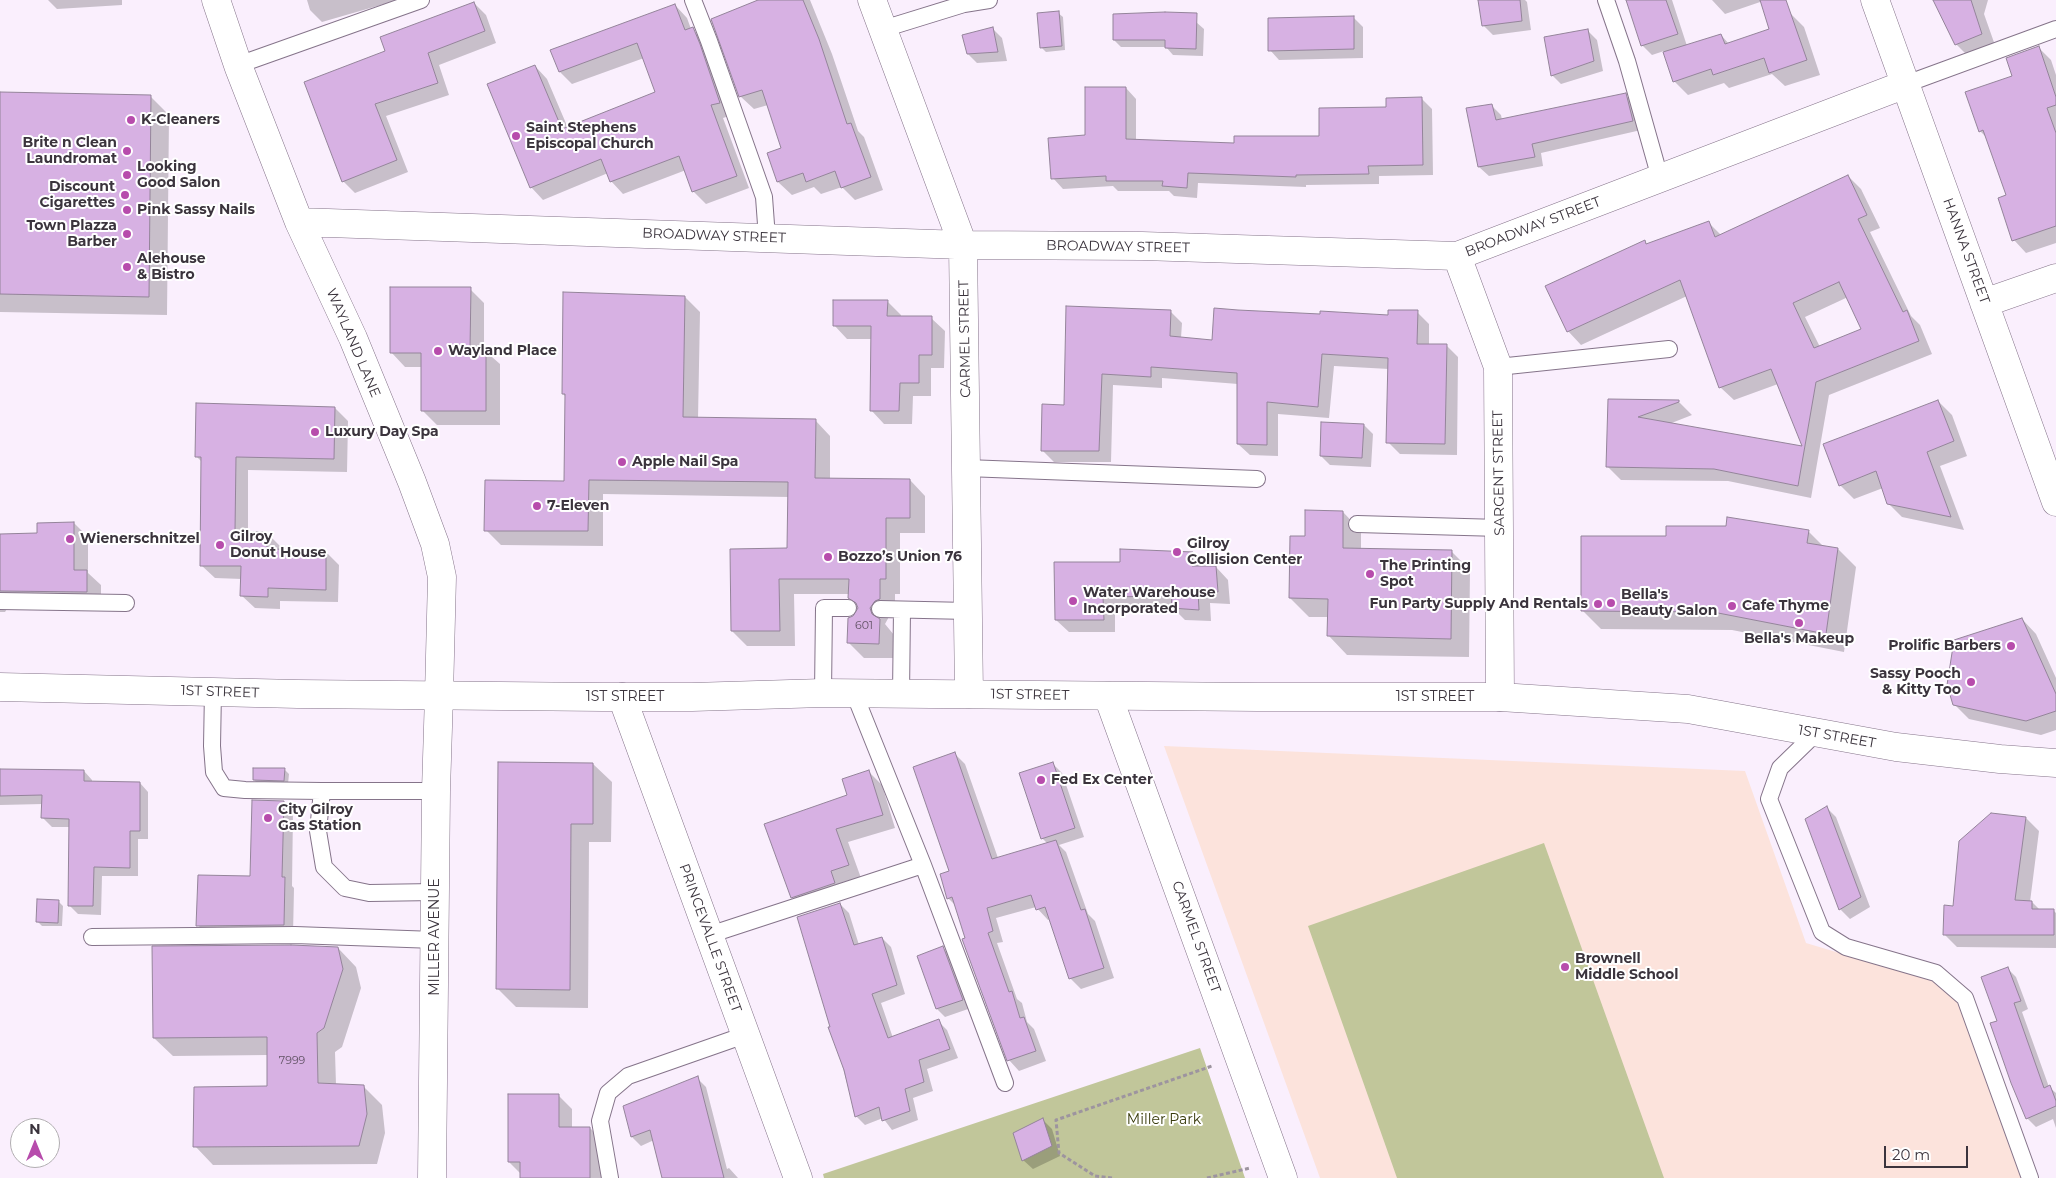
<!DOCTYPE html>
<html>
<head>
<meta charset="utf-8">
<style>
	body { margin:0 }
	#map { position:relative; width:2056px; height:1178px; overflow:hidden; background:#faeffd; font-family:Montserrat,sans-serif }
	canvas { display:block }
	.north { position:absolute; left:10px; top:1118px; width:50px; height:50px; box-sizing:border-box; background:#fff; border:1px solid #b1aeb1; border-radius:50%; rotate:0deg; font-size:14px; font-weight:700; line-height:20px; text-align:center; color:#3b343d }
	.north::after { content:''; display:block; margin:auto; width:18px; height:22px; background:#b74cac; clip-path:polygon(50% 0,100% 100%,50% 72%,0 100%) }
	.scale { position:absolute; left:1884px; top:1146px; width:84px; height:22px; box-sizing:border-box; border:2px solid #3b343d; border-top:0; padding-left:6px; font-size:15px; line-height:18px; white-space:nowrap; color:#3b343d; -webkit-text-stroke:4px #fff; paint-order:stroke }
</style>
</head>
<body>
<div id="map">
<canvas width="2056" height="1178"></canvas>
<div class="north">N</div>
<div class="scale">20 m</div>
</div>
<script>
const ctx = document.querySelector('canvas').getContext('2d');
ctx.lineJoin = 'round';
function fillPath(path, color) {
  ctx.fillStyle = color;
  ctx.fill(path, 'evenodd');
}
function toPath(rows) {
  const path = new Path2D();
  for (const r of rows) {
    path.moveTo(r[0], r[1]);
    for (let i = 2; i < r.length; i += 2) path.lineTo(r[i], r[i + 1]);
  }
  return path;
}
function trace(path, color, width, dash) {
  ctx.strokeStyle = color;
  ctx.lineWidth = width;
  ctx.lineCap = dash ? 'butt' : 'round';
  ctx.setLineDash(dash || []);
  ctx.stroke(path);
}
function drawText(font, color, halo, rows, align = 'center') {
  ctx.font = font + ' Montserrat,sans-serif';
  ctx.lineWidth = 4;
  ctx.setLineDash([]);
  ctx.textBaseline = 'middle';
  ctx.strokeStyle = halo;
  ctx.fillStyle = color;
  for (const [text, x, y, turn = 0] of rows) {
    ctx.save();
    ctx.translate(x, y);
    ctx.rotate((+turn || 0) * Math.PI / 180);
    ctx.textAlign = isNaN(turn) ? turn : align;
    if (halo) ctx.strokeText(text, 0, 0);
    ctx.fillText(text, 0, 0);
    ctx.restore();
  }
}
fillPath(toPath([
	[1164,746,1745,771,1806,943,1966,991,2034,1178,1320,1178]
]), '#fce3dc');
fillPath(toPath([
	[1544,843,1664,1178,1397,1178,1308,926],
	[1200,1048,1245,1178,824,1178,823,1174]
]), '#c1c69a');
fillPath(toPath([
	[48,0,122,0,122,5,57,9],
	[307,0,398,0,322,22,310,10],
	[760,0,810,0,832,54,858,131,864,137,883,190,855,200,842,187,821,194,814,187,792,195,778,182,768,154,782,148,768,105,754,109,740,96],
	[1480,0,1525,0,1527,2,1531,30,1493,35,1484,26],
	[1627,0,1672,0,1687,46,1721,35,1729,44,1771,30,1790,13,1804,27,1820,75,1785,86,1772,74,1729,88,1724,83,1688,95,1674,81,1664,51,1652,55,1642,45],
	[1712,0,1766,0,1725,14],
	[1934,0,1988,0,1984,14,1996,48,1970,58,1956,44],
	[474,3,486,15,496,43,439,65,449,95,386,116,408,172,355,193,343,181,387,51],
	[675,5,687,18,691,29,705,41,732,115,723,118,749,188,706,204,693,191,686,170,623,194,611,181,608,173,543,200,531,187,535,66,547,79,568,128,657,93,644,58,572,84,560,72],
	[1058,13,1063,17,1065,50,1046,52,1041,47],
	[1353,17,1363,27,1363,58,1279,60,1270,50],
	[1196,22,1204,29,1203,56,1173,55,1166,47,1121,47,1114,40],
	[992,28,1002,38,1007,61,977,63,968,54],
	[1588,31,1597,40,1603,71,1561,84,1552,75],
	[2038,47,2051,60,2056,75,2056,243,2026,253,2014,240,2008,196,1988,139,1980,131,2014,76],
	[1126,88,1136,99,1136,140,1236,145,1320,138,1387,108,1422,99,1432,109,1433,175,1379,176,1379,184,1306,185,1306,187,1198,183,1197,198,1174,196,1169,191,1118,191,1113,186,1063,189,1053,178],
	[0,93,150,96,169,115,167,315,0,312],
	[1625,95,1635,104,1641,130,1541,153,1543,166,1489,176,1479,167,1491,105,1501,115,1502,120],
	[1848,176,1861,189,1880,228,1870,232,1911,316,1920,325,1932,354,1829,395,1811,498,1728,481,1621,480,1607,466,1610,400,1678,401,1692,415,1669,424,1804,448,1778,384,1734,400,1720,387,1687,296,1581,345,1568,331,1644,242,1647,245,1709,223,1721,235],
	[1848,297,1863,330,1820,347,1805,317],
	[470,289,484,303,484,350,500,364,500,425,437,425,423,411,423,367,405,367,391,352],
	[685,297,700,312,698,419,815,420,830,436,830,479,910,480,925,496,925,533,900,533,900,594,895,594,895,614,890,615,885,624,894,635,894,658,864,658,849,643,859,607,850,598,850,594,794,594,795,646,747,646,732,631,789,550,789,497,603,494,603,546,501,545,486,530,566,482,566,397,563,394],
	[887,301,901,315,901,317,931,318,945,331,944,368,931,368,931,396,913,396,912,424,884,424,871,410,872,339,847,339,834,325],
	[1170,311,1182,323,1181,338,1213,341,1238,312,1389,317,1417,312,1429,324,1429,345,1446,345,1458,357,1457,455,1400,454,1388,442,1389,369,1334,366,1329,418,1278,414,1278,456,1250,455,1238,444,1238,384,1162,378,1162,388,1113,385,1111,462,1054,462,1042,450,1065,406],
	[1938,401,1952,415,1967,456,1940,466,1964,530,1902,517,1888,503,1883,488,1854,499,1840,485],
	[335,408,348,421,347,472,248,470,248,533,267,533,280,546,280,551,326,552,339,565,338,602,280,601,280,609,255,608,241,595,242,579,215,578,201,565,203,463,196,456],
	[1364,425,1373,434,1371,467,1330,465,1321,456],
	[1343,512,1361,531,1361,549,1451,551,1470,570,1469,657,1347,655,1329,636,1329,617,1309,617,1290,598,1306,537],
	[74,523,88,537,88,573,101,585,101,606,9,606,5,612,0,612,0,535,38,534],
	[1808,531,1824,547,1838,549,1856,567,1844,652,1732,630,1601,629,1582,610,1667,537],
	[1192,553,1205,567,1216,567,1228,580,1230,604,1210,603,1211,621,1185,620,1173,608,1115,609,1115,632,1069,632,1056,620],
	[2022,619,2036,634,2056,678,2056,730,2041,735,1969,719,1954,704],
	[955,754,965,764,998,858,1048,844,1042,838,1053,764,1062,773,1084,837,1059,845,1066,852,1088,914,1095,921,1114,978,1081,989,1071,979,1050,919,1048,920,1036,907,996,918,1003,942,997,943,1017,999,1022,1003,1027,1022,1034,1029,1046,1061,1019,1071,1009,1060,956,906,948,898],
	[593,764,612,782,611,842,589,842,588,1008,516,1007,498,989],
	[284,769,289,774,288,784,258,784,254,780],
	[0,770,84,771,92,780,92,782,140,783,148,792,148,839,138,839,138,876,102,876,101,915,78,914,69,905,70,827,52,827,43,818,43,804,0,805],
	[869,772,882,785,895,828,848,842,861,878,806,910,793,897,849,796],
	[283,802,293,812,292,886,294,888,293,935,207,935,198,925,252,878],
	[1827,808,1836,817,1870,907,1850,919,1840,909,1807,820],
	[2026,818,2039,831,2030,902,2032,902,2040,910,2053,910,2056,913,2056,948,1957,947,1944,934,1954,908],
	[58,901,63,906,62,926,42,926,38,922],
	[840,904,849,913,859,945,882,938,891,947,905,994,881,1003,893,1038,938,1021,947,1030,958,1058,927,1069,933,1091,913,1098,918,1120,892,1130,883,1118,865,1125,856,1116,832,1028],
	[338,948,356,967,361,988,342,1047,335,1052,336,1085,363,1086,382,1105,385,1133,377,1164,213,1165,195,1146,268,1087,268,1055,173,1056,154,1038],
	[943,948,951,956,971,1008,945,1017,937,1009,918,957],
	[2008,969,2016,977,2028,1009,2022,1012,2049,1087,2056,1093,2056,1128,2053,1119,2036,1127,2027,1118,1999,1021],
	[697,1078,706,1087,727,1169,729,1168,738,1178,664,1178,654,1140,641,1146,632,1137,624,1107],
	[559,1096,572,1109,572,1128,590,1128,603,1141,603,1178,521,1178,521,1174,509,1162],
	[1043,1120,1052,1129,1060,1156,1033,1169,1023,1160]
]), '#0003');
const building = toPath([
	[758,0,803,0,819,39,847,124,851,123,871,177,841,188,835,171,806,182,803,173,777,182,767,153,781,148,762,90,739,97,711,19,758,0],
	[1478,0,1520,0,1522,21,1482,26,1478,0],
	[1626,0,1666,0,1678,34,1641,46,1626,0],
	[1760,0,1786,0,1807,60,1769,73,1764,58,1713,75,1711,69,1673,82,1663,52,1721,34,1725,44,1769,29,1760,0],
	[1933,0,1971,0,1982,34,1955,45,1933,0],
	[474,2,485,31,428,53,438,83,375,104,397,160,342,182,304,82,385,51,380,37,474,2],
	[675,4,685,30,693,27,700,44,720,103,711,105,737,176,692,192,679,156,610,182,601,159,530,188,487,84,535,65,562,129,655,92,637,43,559,72,550,50,675,4],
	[1059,11,1062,46,1040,48,1037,13,1059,11],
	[1165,12,1197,13,1196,49,1165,48,1165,40,1113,40,1113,14,1165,12],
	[1354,16,1354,49,1268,51,1268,18,1354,16],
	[993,27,998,52,967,54,962,35,993,27],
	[1588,29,1594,61,1551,76,1544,37,1588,29],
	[2039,46,2056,97,2056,105,2047,108,2056,133,2056,226,2012,241,1998,198,2006,195,1983,130,1979,132,1965,92,2012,76,2006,58,2039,46],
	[1085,87,1126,87,1126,139,1234,143,1234,136,1319,136,1319,108,1386,107,1386,98,1422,97,1423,165,1368,166,1369,174,1296,175,1296,177,1188,173,1187,188,1162,186,1163,181,1106,181,1106,176,1051,179,1048,138,1085,135,1085,87],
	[0,92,151,95,149,297,0,294,0,92],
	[1626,93,1633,121,1532,144,1535,157,1478,167,1466,108,1492,104,1496,120,1626,93],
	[1848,175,1867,215,1858,219,1903,312,1907,310,1919,341,1816,382,1798,486,1714,469,1606,467,1608,399,1679,400,1679,402,1638,417,1802,446,1771,369,1719,388,1680,280,1567,332,1545,286,1645,240,1646,244,1709,221,1715,237,1848,175],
	[1839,282,1861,329,1814,348,1793,303,1839,282],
	[390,287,471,287,470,349,486,349,486,411,421,411,421,353,390,353,390,287],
	[563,292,685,296,683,417,816,419,815,478,910,479,910,518,886,518,886,579,880,579,880,599,875,601,870,608,872,614,880,619,879,644,847,643,848,618,853,616,858,608,856,603,848,598,849,579,779,579,780,631,731,631,730,549,787,548,788,482,589,480,588,531,484,531,485,480,564,481,565,394,562,394,563,292],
	[833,300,888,300,887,316,932,316,932,355,919,355,919,383,900,383,899,411,870,411,871,326,833,326,833,300],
	[1066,306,1171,310,1170,336,1212,340,1214,308,1238,310,1320,314,1320,311,1388,315,1388,310,1418,310,1417,344,1447,344,1445,444,1386,443,1388,358,1322,354,1318,407,1267,402,1267,445,1237,444,1237,373,1151,367,1151,377,1102,374,1099,451,1041,451,1042,404,1064,405,1066,306],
	[1938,400,1954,441,1927,452,1951,517,1887,504,1876,471,1839,486,1823,444,1938,400],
	[196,403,335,407,334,459,236,457,235,531,267,532,267,549,326,550,326,590,268,588,268,597,240,596,241,566,200,566,201,457,195,457,196,403],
	[1321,422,1364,424,1362,458,1320,456,1321,422],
	[1305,510,1343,511,1343,548,1452,550,1451,639,1327,636,1328,599,1289,598,1290,536,1305,536,1305,510],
	[1727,517,1809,530,1807,543,1838,548,1826,634,1713,612,1581,611,1581,536,1666,536,1666,526,1726,526,1727,517],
	[74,522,74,570,87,570,87,592,0,591,0,534,37,533,37,523,74,522],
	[1120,549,1193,552,1192,566,1216,566,1218,592,1198,591,1199,610,1171,608,1172,596,1103,597,1104,620,1055,620,1054,562,1120,562,1120,549],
	[2022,618,2056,694,2056,711,2026,721,1953,705,1947,685,1954,640,2022,618],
	[955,752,992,859,1056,840,1081,910,1085,909,1104,968,1069,979,1045,907,1036,910,1031,895,987,908,993,931,988,933,1009,992,1012,991,1020,1018,1024,1017,1036,1051,1007,1061,962,939,965,938,952,897,947,899,940,874,949,871,913,767,955,752],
	[498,762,593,763,593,824,571,824,570,990,496,989,498,762],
	[1053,762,1075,828,1041,839,1019,773,1053,762],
	[253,768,285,768,284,781,253,780,253,768],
	[0,769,84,770,84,781,140,782,140,831,130,831,130,868,94,867,93,906,68,906,69,819,41,818,42,795,0,796,0,769],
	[869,770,883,815,836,829,849,865,831,871,835,883,791,898,764,824,847,795,842,779,869,770],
	[252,800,284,801,282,877,285,877,284,925,196,926,198,875,250,876,252,800],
	[1827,806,1861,897,1839,910,1805,819,1827,806],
	[1991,813,2026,817,2015,900,2032,901,2032,909,2054,909,2054,935,1943,935,1944,905,1953,906,1959,841,1991,813],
	[37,899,59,900,58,923,36,922,37,899],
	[840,903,854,945,882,937,897,985,872,994,888,1038,939,1019,950,1049,919,1060,924,1082,905,1089,910,1111,882,1121,879,1107,855,1117,844,1070,828,1027,830,1027,797,917,840,903],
	[291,945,338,947,343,969,324,1028,317,1033,318,1083,364,1085,367,1114,359,1146,193,1147,194,1087,267,1086,267,1037,153,1038,152,946,291,945],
	[943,946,963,1000,936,1009,917,956,943,946],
	[2008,967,2021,1001,2014,1003,2044,1088,2050,1085,2056,1101,2056,1106,2026,1119,2011,1083,1990,1023,1997,1021,1981,977,2008,967],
	[698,1076,724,1178,662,1178,650,1130,631,1137,623,1106,698,1076],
	[508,1094,559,1094,559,1127,590,1127,590,1178,520,1178,520,1162,508,1162,508,1094],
	[1043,1118,1052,1146,1022,1161,1013,1133,1043,1118]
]);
fillPath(building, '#d7b1e3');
trace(building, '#94849a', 1);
const lane = toPath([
	[693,0,709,41,764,197,767,238],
	[1606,0,1627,61,1660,178],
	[883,29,964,4,989,0],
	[238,65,421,0],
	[1906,84,2056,29],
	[1498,367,1669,349],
	[966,468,1257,479],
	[1357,524,1500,528],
	[0,601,126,603],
	[880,609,968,611],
	[213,691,212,746,214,772,224,788,245,790,322,791],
	[823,693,824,608,848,608],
	[854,693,923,865,1005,1083],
	[901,694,902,610],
	[1816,733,1780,768,1769,799,1822,932,1846,947,1936,973,1965,998,2030,1178],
	[435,892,369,893,345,888,324,867,318,831,322,791,436,791],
	[709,935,923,865],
	[92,937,295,935,435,940],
	[610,1178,600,1121,608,1093,628,1076,745,1035]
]);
const street = toPath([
	[216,0,239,68,299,222,353,338,412,482,435,544,442,577,439,695],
	[872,0,963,245,969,694],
	[1875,0,2056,502],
	[299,222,963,245,1142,246,1457,256,1906,84],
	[1457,256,1498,367,1500,697],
	[1984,303,2056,278],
	[1108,696,1283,1178]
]);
const secondary = toPath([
	[622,697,798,1178],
	[432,1178,436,791,439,695]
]);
const primary = toPath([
	[0,687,298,694,602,697,692,697,823,693,1257,697,1500,697,1688,709,1896,747,2000,759,2056,763]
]);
trace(lane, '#85748a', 18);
trace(street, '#85748a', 29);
trace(secondary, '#85748a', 29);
trace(primary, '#85748a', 29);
trace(toPath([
	[1112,1178,1095,1176,1059,1153,1056,1120,1212,1066],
	[1207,1178,1250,1168]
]), '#9d949f', 3, [4, 2.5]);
trace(lane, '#fff', 16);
trace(street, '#fff', 28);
trace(secondary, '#fff', 28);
trace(primary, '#fff', 28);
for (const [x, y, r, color] of [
	[131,120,5,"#b74cac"],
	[516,136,5,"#b74cac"],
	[127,151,5,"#b74cac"],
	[127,175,5,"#b74cac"],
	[125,195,5,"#b74cac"],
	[127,210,5,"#b74cac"],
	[127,234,5,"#b74cac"],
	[127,267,5,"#b74cac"],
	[438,351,5,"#b74cac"],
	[315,432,5,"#b74cac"],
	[622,462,5,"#b74cac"],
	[537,506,5,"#b74cac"],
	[70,539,5,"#b74cac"],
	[220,545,5,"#b74cac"],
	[1177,552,5,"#b74cac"],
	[828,557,5,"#b74cac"],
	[1370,574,5,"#b74cac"],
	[1073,601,5,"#b74cac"],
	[1611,603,5,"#b74cac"],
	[1598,604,5,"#b74cac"],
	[1732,606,5,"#b74cac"],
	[1799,623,5,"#b74cac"],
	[2011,646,5,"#b74cac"],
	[1971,682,5,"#b74cac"],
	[1041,780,5,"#b74cac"],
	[268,818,5,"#b74cac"],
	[1565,967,5,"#b74cac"]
]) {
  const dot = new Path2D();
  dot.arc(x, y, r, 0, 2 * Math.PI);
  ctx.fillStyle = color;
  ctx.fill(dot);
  trace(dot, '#fff', 2);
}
drawText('11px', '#625366', null, [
	["601",864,626],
	["7999",292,1061]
]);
drawText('bold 14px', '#3b343d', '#fff', [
	["K-Cleaners",141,120],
	["Saint Stephens",526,128],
	["Episcopal Church",526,144],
	["Brite n Clean",117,143,"right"],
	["Laundromat",117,159,"right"],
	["Looking",137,167],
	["Good Salon",137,183],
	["Discount",115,187,"right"],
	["Cigarettes",115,203,"right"],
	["Pink Sassy Nails",137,210],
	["Town Plazza",117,226,"right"],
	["Barber",117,242,"right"],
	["Alehouse",137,259],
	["& Bistro",137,275],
	["Wayland Place",448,351],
	["Luxury Day Spa",325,432],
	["Apple Nail Spa",632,462],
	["7-Eleven",547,506],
	["Gilroy",230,537],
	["Donut House",230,553],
	["Wienerschnitzel",80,539],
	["Gilroy",1187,544],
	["Collision Center",1187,560],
	["Bozzo’s Union 76",838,557],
	["The Printing",1380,566],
	["Spot",1380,582],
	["Water Warehouse",1083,593],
	["Incorporated",1083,609],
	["Bella's",1621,595],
	["Beauty Salon",1621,611],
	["Fun Party Supply And Rentals",1588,604,"right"],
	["Cafe Thyme",1742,606],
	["Bella's Makeup",1799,639,"center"],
	["Prolific Barbers",2001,646,"right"],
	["Sassy Pooch",1961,674,"right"],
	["& Kitty Too",1961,690,"right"],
	["Fed Ex Center",1051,780],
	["City Gilroy",278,810],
	["Gas Station",278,826],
	["Brownell",1575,959],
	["Middle School",1575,975]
], 'left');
drawText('14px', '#3b343d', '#fff', [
	["BROADWAY STREET",1533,227,-21],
	["BROADWAY STREET",714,236,2],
	["BROADWAY STREET",1118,247,1],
	["HANNA STREET",1966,251,70],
	["CARMEL STREET",965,339,-91],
	["WAYLAND LANE",353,343,67],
	["SARGENT STREET",1499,473,-91],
	["1ST STREET",220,692,2],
	["1ST STREET",1030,695,1],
	["1ST STREET",625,697],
	["1ST STREET",1435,697],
	["1ST STREET",1837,737,10],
	["MILLER AVENUE",435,937,-90],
	["CARMEL STREET",1196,937,70],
	["PRINCEVALLE STREET",710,938,70]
]);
drawText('14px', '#383b0b', '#fff', [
	["Miller Park",1164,1120]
]);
</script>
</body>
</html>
